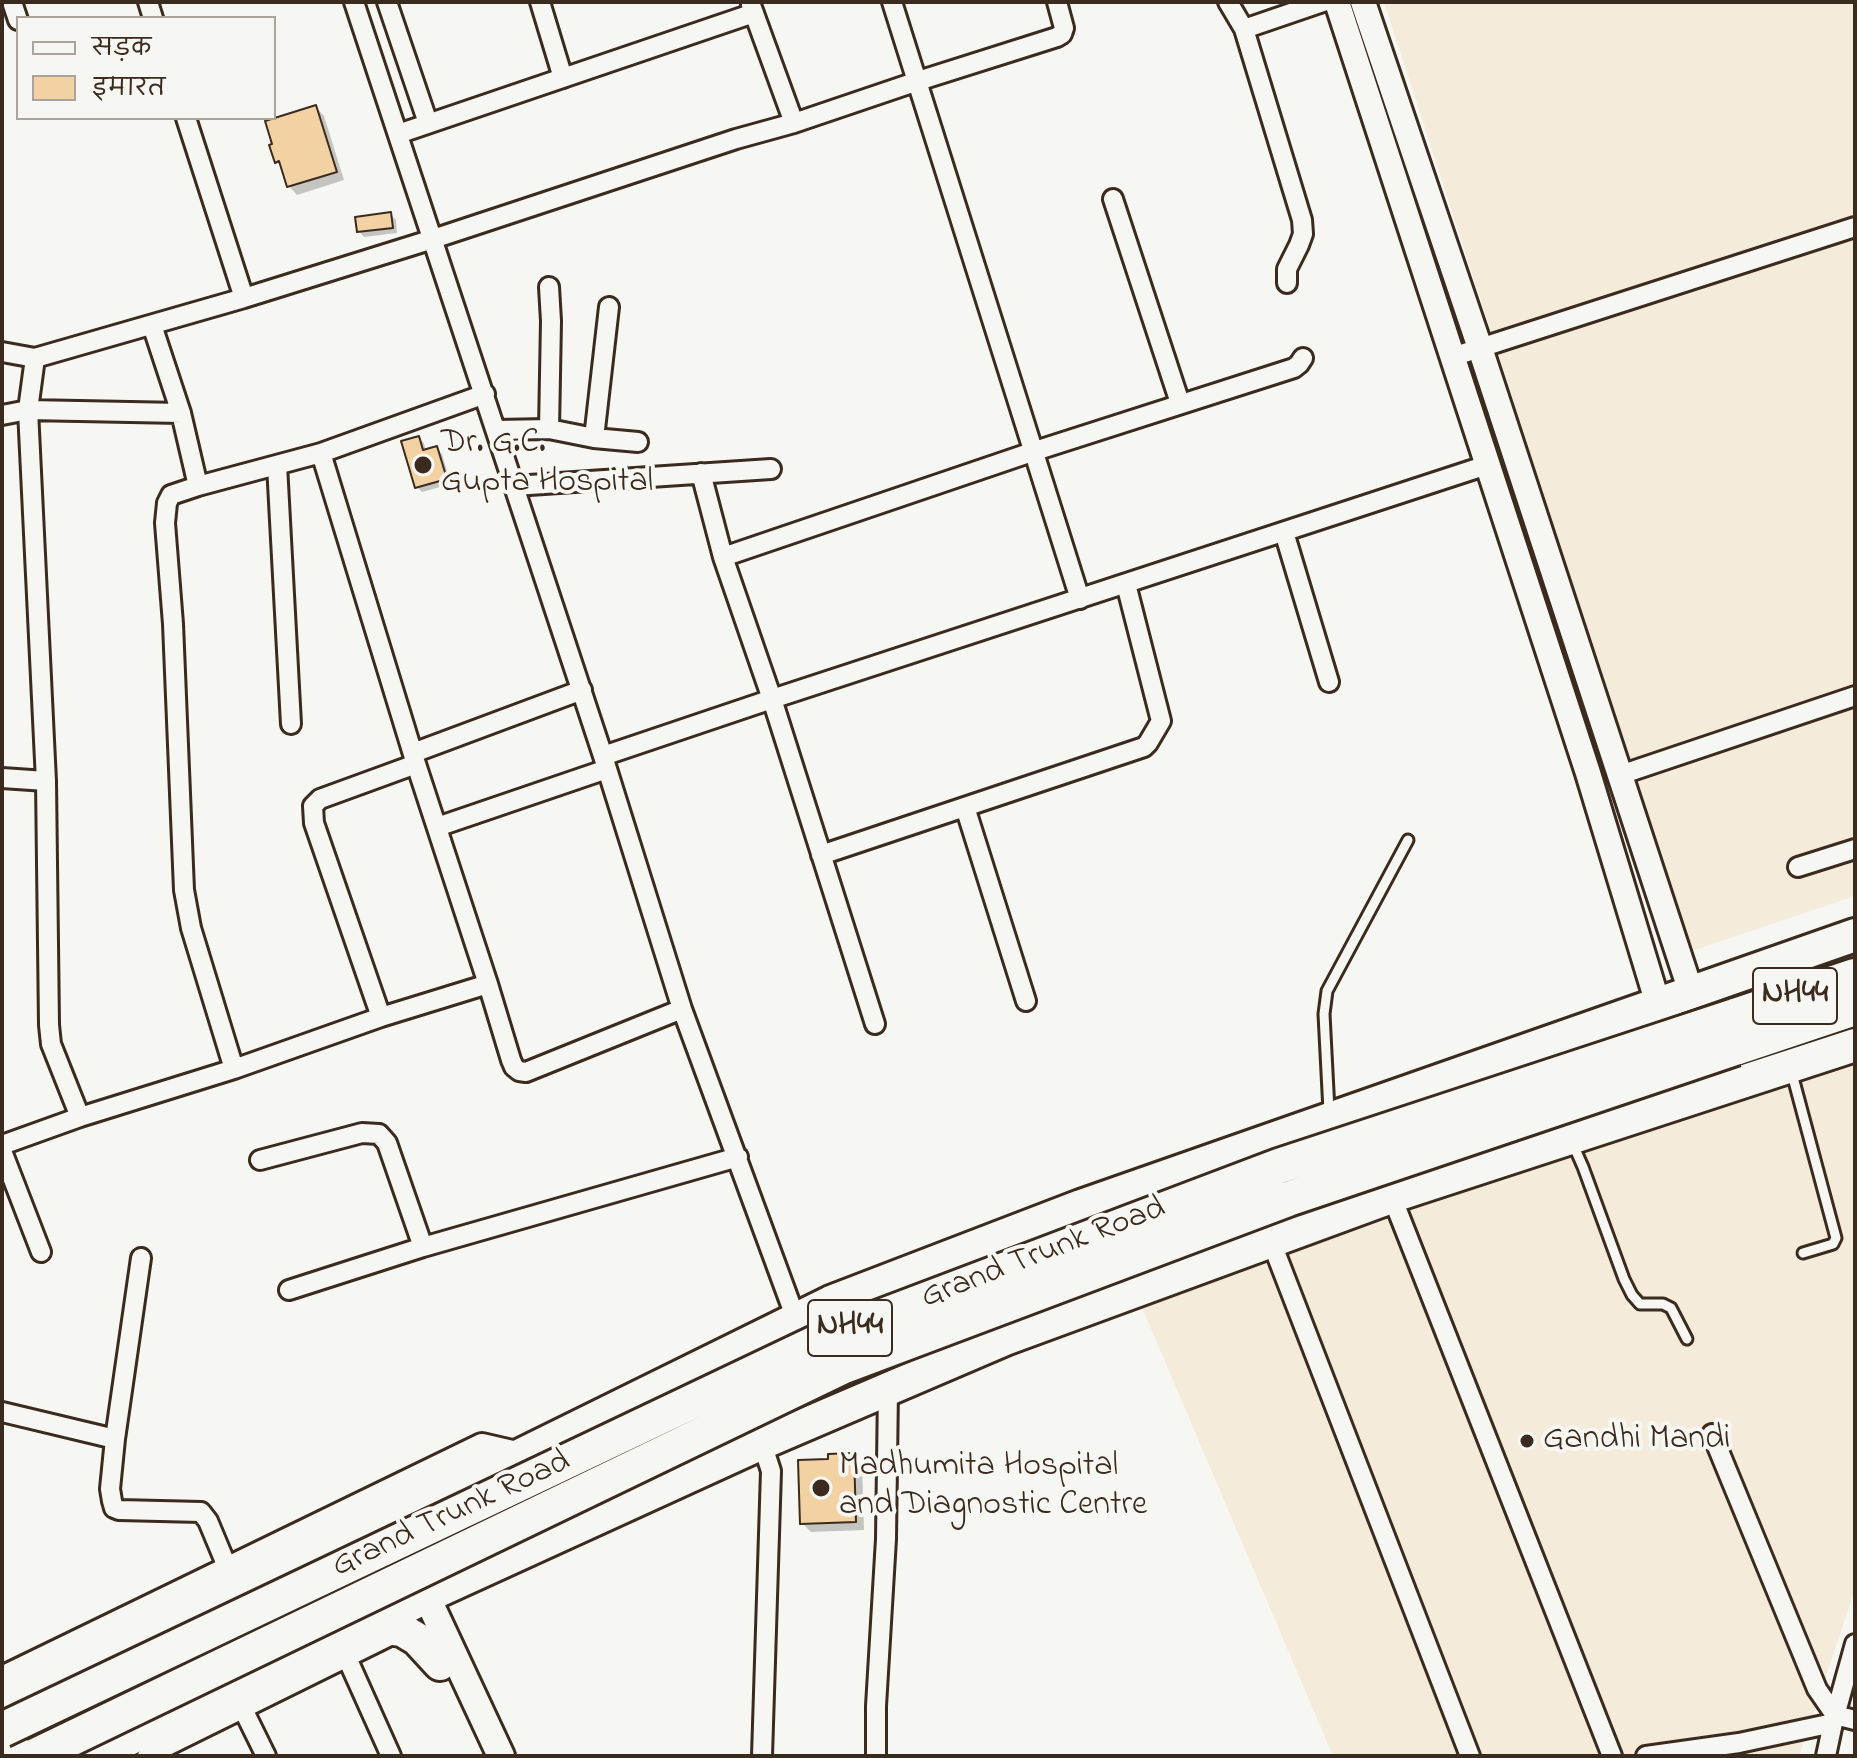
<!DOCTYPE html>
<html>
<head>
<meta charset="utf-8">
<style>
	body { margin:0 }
	#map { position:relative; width:1857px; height:1758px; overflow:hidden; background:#f6f6f2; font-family:"Indie Flower","Playpen Sans Deva",sans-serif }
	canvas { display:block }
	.frame { position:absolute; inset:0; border:4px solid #3b2a1e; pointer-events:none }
	.legend { position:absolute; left:16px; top:16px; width:260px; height:104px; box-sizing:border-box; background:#f6f6f2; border:2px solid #aba49d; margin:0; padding:10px 14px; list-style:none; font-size:24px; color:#3b2a1e }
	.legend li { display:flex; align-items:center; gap:16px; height:40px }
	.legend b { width:40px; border:2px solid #aba49d }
</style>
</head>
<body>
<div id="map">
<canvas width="1857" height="1758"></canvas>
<div class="frame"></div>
<ul class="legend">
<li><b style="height:10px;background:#f6f6f2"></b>सड़क</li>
<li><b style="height:22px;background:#f2d1a3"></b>इमारत</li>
</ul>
</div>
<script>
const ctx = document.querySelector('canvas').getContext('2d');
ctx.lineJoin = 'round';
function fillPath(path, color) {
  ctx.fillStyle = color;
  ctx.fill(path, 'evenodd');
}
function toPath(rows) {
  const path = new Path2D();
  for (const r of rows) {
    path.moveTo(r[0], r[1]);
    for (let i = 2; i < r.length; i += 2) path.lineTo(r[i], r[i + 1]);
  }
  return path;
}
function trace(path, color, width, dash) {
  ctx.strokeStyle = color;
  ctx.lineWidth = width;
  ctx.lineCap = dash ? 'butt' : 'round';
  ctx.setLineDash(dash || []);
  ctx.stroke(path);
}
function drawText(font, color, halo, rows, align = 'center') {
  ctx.font = font + ' "Indie Flower",sans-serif';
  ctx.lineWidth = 8;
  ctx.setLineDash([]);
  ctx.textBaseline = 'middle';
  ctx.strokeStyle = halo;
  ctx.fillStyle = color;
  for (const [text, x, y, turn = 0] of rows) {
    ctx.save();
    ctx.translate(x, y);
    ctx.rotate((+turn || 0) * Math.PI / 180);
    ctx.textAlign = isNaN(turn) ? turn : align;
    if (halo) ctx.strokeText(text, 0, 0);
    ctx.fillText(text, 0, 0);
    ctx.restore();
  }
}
fillPath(toPath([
	[1384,2,1855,2,1855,896,1692,951],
	[1855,1048,1855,1590,1799,1756,1333,1756,1135,1291]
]), '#f5ebda');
fillPath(toPath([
	[316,107,324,116,344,180,297,195,289,186,283,168,276,162],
	[391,215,396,220,397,233,364,237,359,231],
	[418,438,424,443,426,452,436,448,442,454,451,484,422,492,417,487],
	[853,1455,862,1464,864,1530,811,1532,802,1523,830,1461]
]), '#0003');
const building = toPath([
	[316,105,337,172,287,187,279,161,275,163,269,145,272,144,265,121,316,105],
	[391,212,393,228,357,232,355,217,391,212],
	[419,436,423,450,437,446,447,479,415,488,401,441,419,436],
	[854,1453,856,1522,800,1524,798,1460,828,1459,828,1454,854,1453]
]);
fillPath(building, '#f2d1a3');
trace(building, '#3b2a1e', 2);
const service = toPath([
	[1791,1070,1836,1238,1833,1244,1803,1253],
	[1329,1111,1324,1014,1327,991,1408,840],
	[1572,1142,1583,1167,1624,1279,1632,1295,1640,1304,1663,1304,1671,1308,1687,1339]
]);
const minor = toPath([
	[12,2,18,20],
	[148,2,153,18],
	[354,2,603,756,682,1009,796,1319],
	[387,2,428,123],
	[540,2,563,78],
	[892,2,1080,599],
	[1228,2,1244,29],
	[751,5,794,123],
	[186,118,244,298],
	[398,134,754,13],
	[1113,199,1180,403],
	[1287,283,1287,269,1299,245,1303,234,1302,220,1244,29,1323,2],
	[549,287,551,321,549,429],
	[152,325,181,413,198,486],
	[2,352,35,358,244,298,433,239,736,139,794,123,918,81,1057,37,1062,34,1064,28,1057,2],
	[1452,357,1855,227],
	[35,358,28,410,46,781,49,1025,51,1044,80,1117],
	[2,415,28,410,181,413],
	[496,430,549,429,594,438,638,442],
	[594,438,609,307],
	[321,453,416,764,488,984,511,1060,514,1067,519,1071,526,1072,682,1009],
	[277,465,291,724],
	[701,473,723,557,772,699,875,1024],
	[514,486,771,469],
	[1284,532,1329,682],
	[723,557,1035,451,1294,368,1299,364,1303,358],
	[413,753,582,690],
	[603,756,772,699,1487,465],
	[1620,775,1855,696],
	[2,778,46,781],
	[965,807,1026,1001],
	[437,827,607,769],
	[821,855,1144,747,1148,743,1161,721,1126,584],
	[1798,867,1855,849],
	[381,1017,314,823,313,806,320,799,416,764],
	[234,1069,191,928,184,890,173,624,165,523,167,503,171,495,198,486,321,453,485,394],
	[2,1145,80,1117,234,1069,381,1017,488,984],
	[2,1151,41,1252],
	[260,1160,362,1133,379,1134,387,1143,423,1247],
	[1392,1197,1612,1756],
	[1271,1241,1470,1756],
	[141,1258,115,1439,110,1489,112,1501,114,1508,119,1510,201,1512,208,1521,228,1569,235,1576],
	[289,1290,423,1247,738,1157],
	[2,1412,115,1439],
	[1712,1434,1817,1689,1835,1715,1855,1720],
	[343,1649,391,1756],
	[239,1701,266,1756],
	[147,1756,396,1633],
	[762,1756,771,1471,762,1443],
	[876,1756,876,1706,886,1539,888,1389],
	[1646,1756,1739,1743,1833,1723],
	[1826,1756,1833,1723,1855,1644]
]);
const tertiary = toPath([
	[1337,2,1588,773,1658,1004],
	[1363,2,1480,348,1691,992],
	[2,1679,482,1446,521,1455]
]);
const secondary = toPath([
	[419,1580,501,1756]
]);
const trunk = toPath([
	[370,1626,402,1630,417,1639,440,1664],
	[2,1702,389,1520,831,1302,1081,1206,1855,935],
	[95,1756,249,1679,340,1641,427,1596,762,1443,1005,1339,1402,1193,1855,1045]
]);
const motorway = toPath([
	[1735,1016,1855,976],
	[1735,1048,1855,1008]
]);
trace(service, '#3b2a1e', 15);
trace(minor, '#3b2a1e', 24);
trace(tertiary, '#3b2a1e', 30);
trace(secondary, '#3b2a1e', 32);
trace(trunk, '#3b2a1e', 38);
trace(motorway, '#3b2a1e', 40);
trace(service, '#f6f6f2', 9);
trace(minor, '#f6f6f2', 18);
trace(tertiary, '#f6f6f2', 24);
trace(secondary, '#f6f6f2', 26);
trace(trunk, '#f6f6f2', 32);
trace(motorway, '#f6f6f2', 34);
const motorwayBridge = toPath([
	[2,1730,830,1336,1279,1166,1735,1016],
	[35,1756,844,1366,1288,1199,1735,1048]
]);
trace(motorwayBridge, '#3b2a1e', 40, []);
trace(motorwayBridge, '#f6f6f2', 34);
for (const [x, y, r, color] of [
	[423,465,10,"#3b2a1e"],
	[1527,1441,8,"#3b2a1e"],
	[821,1488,10,"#3b2a1e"]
]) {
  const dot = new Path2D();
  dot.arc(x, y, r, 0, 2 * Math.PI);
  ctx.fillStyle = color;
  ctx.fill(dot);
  trace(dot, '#f6f6f2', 3);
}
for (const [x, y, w] of [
	[1795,996,84],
	[850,1328,84]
]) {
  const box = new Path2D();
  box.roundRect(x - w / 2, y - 28, w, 56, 6);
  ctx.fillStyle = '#f6f6f2';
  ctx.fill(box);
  trace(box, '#3b2a1e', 2);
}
drawText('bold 32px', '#3b2a1e', null, [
	["NH44",1795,996],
	["NH44",850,1328]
]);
drawText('34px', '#3b2a1e', '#f6f6f2', [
	["Dr. G.C.",441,445],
	["Gupta Hospital",441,484],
	["Gandhi Mandi",1543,1441],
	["Madhumita Hospital",839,1468],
	["and Diagnostic Centre",839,1507]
], 'left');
drawText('34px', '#3b2a1e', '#f6f6f2', [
	["Grand Trunk Road",1044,1255,-21],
	["Grand Trunk Road",452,1516,-25]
]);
</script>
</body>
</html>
